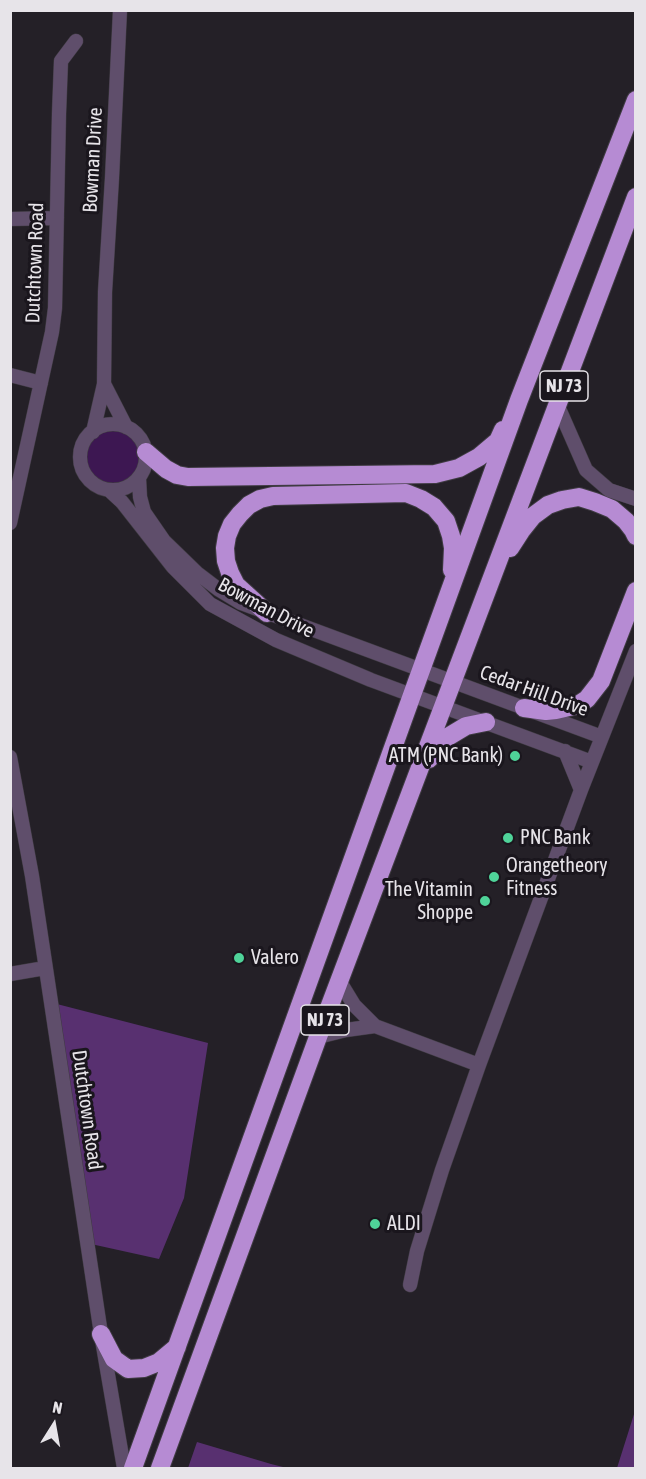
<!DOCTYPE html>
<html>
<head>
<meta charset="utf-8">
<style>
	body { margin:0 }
	#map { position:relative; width:646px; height:1479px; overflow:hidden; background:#242027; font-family:"Asap Condensed",sans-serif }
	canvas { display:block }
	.frame { position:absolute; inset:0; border:12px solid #e7e4e9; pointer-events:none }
	.north { position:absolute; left:24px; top:1395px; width:60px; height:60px; -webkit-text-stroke:4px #1a161d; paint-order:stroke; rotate:11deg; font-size:16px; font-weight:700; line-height:24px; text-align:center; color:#e7e4e9 }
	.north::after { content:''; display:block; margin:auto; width:21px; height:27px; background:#e7e4e9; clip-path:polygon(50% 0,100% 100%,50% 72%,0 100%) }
</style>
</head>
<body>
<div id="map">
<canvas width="646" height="1479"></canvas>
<div class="frame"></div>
<div class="north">N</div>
</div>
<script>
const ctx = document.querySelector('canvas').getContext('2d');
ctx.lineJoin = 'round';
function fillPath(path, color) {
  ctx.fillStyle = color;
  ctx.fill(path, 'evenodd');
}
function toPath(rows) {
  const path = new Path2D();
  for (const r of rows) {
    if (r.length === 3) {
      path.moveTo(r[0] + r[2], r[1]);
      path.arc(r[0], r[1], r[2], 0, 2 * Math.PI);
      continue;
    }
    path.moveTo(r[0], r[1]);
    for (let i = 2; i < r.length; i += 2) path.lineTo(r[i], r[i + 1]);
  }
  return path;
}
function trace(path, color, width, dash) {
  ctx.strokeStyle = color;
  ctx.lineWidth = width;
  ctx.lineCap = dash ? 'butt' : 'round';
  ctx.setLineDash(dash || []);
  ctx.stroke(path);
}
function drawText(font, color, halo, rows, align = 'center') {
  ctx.font = font + ' "Asap Condensed",sans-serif';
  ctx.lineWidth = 6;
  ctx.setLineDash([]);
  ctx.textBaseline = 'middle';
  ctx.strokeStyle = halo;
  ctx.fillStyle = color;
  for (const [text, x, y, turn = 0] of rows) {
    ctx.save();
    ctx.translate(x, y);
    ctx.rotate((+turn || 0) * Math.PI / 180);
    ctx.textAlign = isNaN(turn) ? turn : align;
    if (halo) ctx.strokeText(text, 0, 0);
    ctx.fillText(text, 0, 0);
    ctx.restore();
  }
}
fillPath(toPath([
	[113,457,33]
]), '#3d1752');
fillPath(toPath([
	[53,1003,208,1043,184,1198,159,1259,91,1244],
	[635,1411,635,1468,617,1468],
	[197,1442,271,1464,287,1468,188,1468]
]), '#583070');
const minor = toPath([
	[10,219,57,218],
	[10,375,41,383],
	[104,384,126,427],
	[557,404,586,470,609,490,636,499],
	[113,457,33],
	[93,432,104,384,105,292,112,178,120,10],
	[139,478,140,497,144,512,164,541,197,573,218,589,241,603,602,737],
	[109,490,122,502,173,567,210,604,276,640,371,680,592,762],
	[10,523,52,332,55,308,59,114,61,61,76,41],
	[565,751,581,790],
	[10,757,32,876,101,1334,124,1468],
	[10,974,45,968],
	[340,982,354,1005,375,1026,479,1065],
	[318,1037,346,1030,375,1026],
	[410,1285,417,1251,442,1170,479,1065,581,790,636,651]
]);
const highway = toPath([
	[146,452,166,469,177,475,188,477,435,474,459,468,479,457,498,441,503,430],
	[510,548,521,531,533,516,548,505,562,500,579,497,595,502,612,509,626,521,633,530,636,536],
	[267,613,236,585,230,573,226,561,225,548,227,536,232,524,240,514,249,505,260,499,273,496,406,493,421,499,434,507,446,521,451,536,453,548,452,570],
	[524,708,546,711,556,710,578,705,587,699,601,681,636,591],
	[429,759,446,738,466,726,486,722],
	[101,1334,114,1359,128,1369,144,1368,159,1362,177,1347],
	[133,1468,412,695,519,400,636,100],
	[160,1468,318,1037,636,197]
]);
trace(minor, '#3f3b42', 15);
trace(highway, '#3f3b42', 20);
trace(minor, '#5f4e6b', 14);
trace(highway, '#b68bd3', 18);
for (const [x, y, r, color] of [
	[515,756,6,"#4fd399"],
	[508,838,6,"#4fd399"],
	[494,877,6,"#4fd399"],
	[485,901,6,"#4fd399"],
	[239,958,6,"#4fd399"],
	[375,1224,6,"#4fd399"]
]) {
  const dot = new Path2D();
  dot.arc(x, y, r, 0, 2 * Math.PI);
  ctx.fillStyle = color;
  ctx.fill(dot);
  trace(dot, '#1a161d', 2);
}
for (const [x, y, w] of [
	[564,386,48],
	[325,1020,48]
]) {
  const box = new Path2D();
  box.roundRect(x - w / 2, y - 15, w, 30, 4.5);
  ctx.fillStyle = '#1a161d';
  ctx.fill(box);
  trace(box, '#e7e4e9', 1.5);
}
drawText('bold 18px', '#e7e4e9', null, [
	["NJ 73",564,386],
	["NJ 73",325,1020]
]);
drawText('20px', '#e7e4e9', '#1a161d', [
	["Bowman Drive",93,160,-87],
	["Dutchtown Road",35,263,-88],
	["Bowman Drive",266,608,28],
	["Cedar Hill Drive",534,691,20],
	["Dutchtown Road",87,1110,82]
]);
drawText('20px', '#e7e4e9', '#1a161d', [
	["ATM (PNC Bank)",503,756,"right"],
	["PNC Bank",520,838],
	["Orangetheory",506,866],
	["Fitness",506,889],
	["The Vitamin",473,890,"right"],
	["Shoppe",473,913,"right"],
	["Valero",251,958],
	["ALDI",387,1224]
], 'left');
</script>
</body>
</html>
